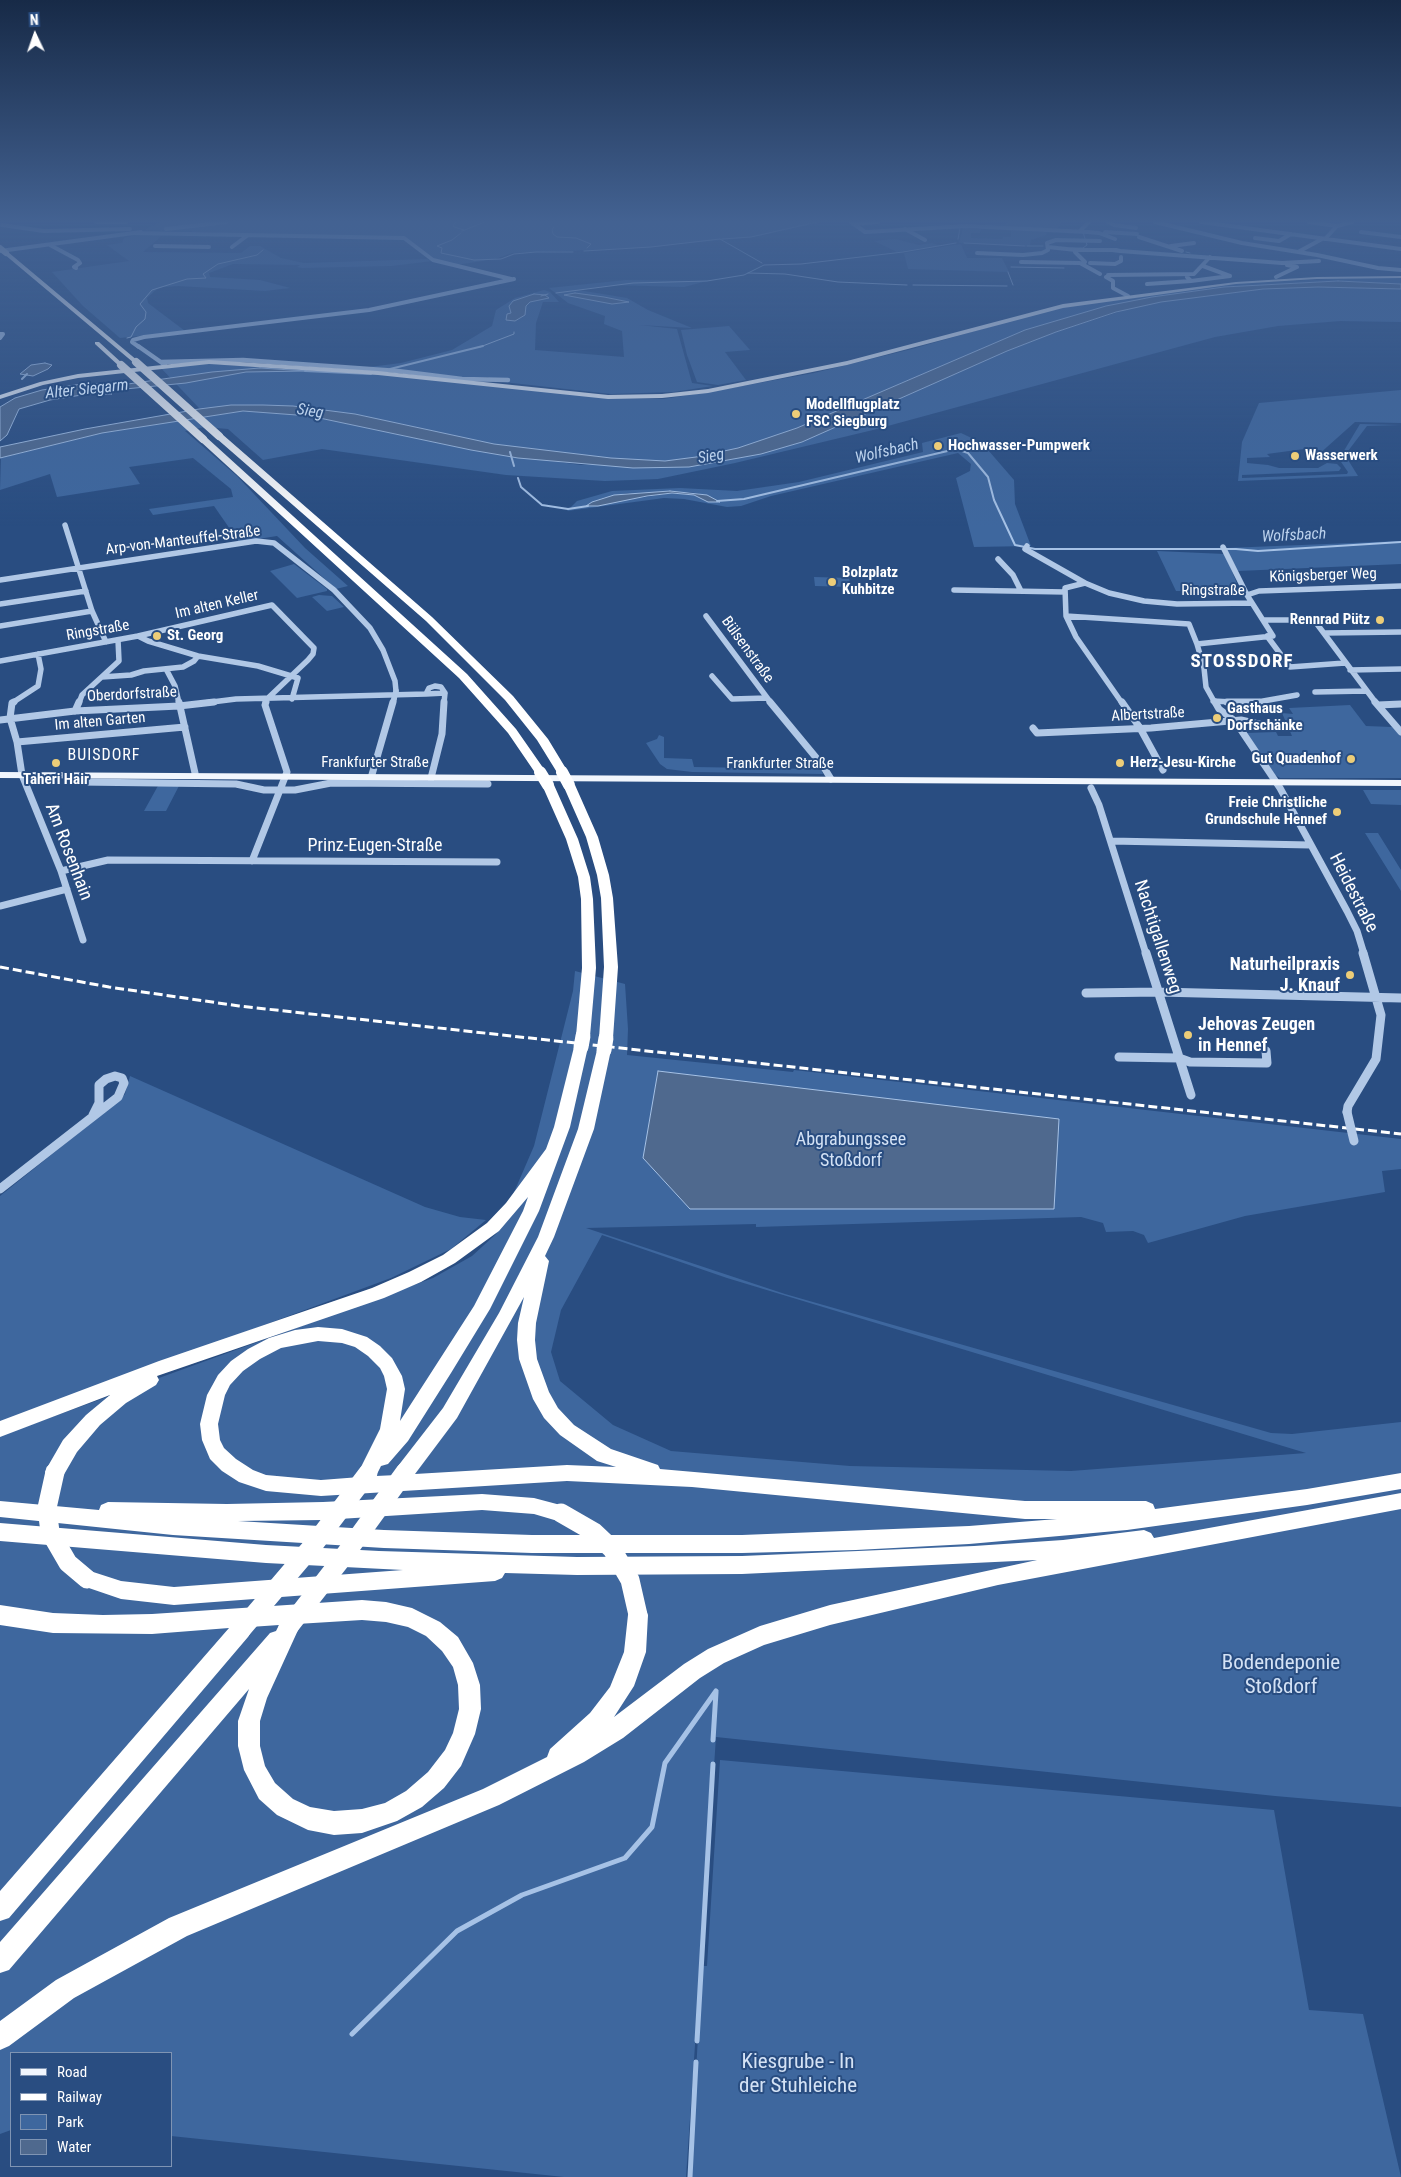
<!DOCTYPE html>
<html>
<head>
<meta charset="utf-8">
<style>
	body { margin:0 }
	#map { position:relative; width:1401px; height:2177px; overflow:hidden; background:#294d81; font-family:"Roboto Condensed",sans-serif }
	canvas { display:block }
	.legend { position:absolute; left:10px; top:2052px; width:162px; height:115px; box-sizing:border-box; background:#294d81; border:1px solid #7f94b3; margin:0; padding:6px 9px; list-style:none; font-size:15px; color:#fff }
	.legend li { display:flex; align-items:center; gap:10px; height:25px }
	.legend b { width:25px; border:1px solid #7f94b3 }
	.north { position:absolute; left:10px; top:10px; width:50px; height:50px; -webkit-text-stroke:4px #294d81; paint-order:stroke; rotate:357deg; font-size:14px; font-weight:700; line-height:20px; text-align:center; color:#fff }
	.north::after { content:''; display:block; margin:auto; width:18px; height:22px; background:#fff; clip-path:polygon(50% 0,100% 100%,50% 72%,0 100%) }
</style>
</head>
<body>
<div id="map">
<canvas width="1401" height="2177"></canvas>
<ul class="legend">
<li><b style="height:6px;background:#f1f6fd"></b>Road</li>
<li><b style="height:6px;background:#fff"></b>Railway</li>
<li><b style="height:14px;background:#3e679e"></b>Park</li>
<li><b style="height:14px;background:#4f698e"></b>Water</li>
</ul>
<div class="north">N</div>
</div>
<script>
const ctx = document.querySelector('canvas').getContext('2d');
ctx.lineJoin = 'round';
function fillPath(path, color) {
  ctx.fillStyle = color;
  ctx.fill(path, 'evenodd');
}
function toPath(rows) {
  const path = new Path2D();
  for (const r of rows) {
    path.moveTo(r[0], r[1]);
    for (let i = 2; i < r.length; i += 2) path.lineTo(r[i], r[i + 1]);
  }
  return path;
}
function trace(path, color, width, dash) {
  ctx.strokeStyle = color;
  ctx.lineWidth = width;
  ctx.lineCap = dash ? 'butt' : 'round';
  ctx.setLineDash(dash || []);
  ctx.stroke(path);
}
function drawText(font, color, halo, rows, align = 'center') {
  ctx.font = font + ' "Roboto Condensed",sans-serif';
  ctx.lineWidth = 4;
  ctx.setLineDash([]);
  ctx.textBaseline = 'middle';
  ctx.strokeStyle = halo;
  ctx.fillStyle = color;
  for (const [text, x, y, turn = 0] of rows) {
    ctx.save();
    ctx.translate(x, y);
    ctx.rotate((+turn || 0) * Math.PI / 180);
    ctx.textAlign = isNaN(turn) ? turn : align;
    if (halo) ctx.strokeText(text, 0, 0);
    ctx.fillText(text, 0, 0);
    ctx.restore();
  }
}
fillPath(toPath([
	[160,222,823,222,754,237,638,248,512,253,495,259,456,265,439,261,427,256,407,240,144,230],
	[1008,222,1062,222,1057,230,1004,226],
	[963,228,981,229,980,233,971,233,971,238,1002,239,1003,237,1011,237,1011,230,1047,232,1046,235,1031,240,1030,246,959,243],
	[138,234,164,234,143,252,241,253,250,246,260,246,281,258,304,263,427,259,432,261,392,266,302,268,297,267,300,265,233,264,209,273,210,277,260,280,290,288,265,291,178,286,163,287,157,289,147,298,148,303,185,331,120,338,83,306,52,272,129,261,107,245,122,243,124,238],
	[895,239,919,245,932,243,940,246,897,252,874,241],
	[961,244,967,258,1002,258,1009,272,908,269,904,253],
	[1354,278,1401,278,1401,284,1338,281,1224,287,1152,297,1106,306,1025,330,797,428,738,448,696,457,665,461,611,458,494,444,355,414,308,408,263,405,199,408,160,367,208,364,380,374,607,398,663,399,709,392,814,373,912,349,1031,315,1071,306,1243,283],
	[626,280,707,281,684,287,612,285,578,290,627,298,648,310,692,328,639,325,677,329,692,383,713,386,673,392,611,394,485,380,489,377,462,377,369,367,401,363,452,350,492,326,496,310,515,298,544,290,550,292,559,302,543,302,536,323,535,350,624,357,622,331,604,324,605,316,568,303,549,288],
	[1318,287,1401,289,1401,322,1340,321,1278,326,1215,337,873,430,735,463,658,479,605,481,506,475,322,449,263,460,228,429,205,427,185,431,237,476,305,548,348,586,336,589,277,536,239,542,214,506,153,515,149,509,233,497,231,489,193,458,129,467,140,484,57,497,50,474,0,490,1,458,102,433,243,411,310,416,471,450,581,465,730,460,802,442,1007,351,1056,332,1134,307,1161,302,1263,289],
	[729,326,750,350,725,352,746,380,718,385,697,382,687,355,681,330],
	[1401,390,1401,423,1355,422,1318,455,1304,449,1267,454,1270,457,1247,458,1247,463,1268,465,1279,468,1318,468,1327,463,1337,464,1341,468,1339,471,1242,475,1242,478,1347,474,1348,472,1339,459,1360,424,1401,425,1367,426,1345,455,1358,476,1238,481,1242,442,1259,403],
	[961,433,982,443,1014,480,1015,504,1031,546,974,547,956,478,970,471,971,464,958,453,771,496,741,506,727,507,684,499,664,498,567,511,577,501,612,491,680,488,737,491,799,482,923,452,922,443],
	[690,492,706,495,719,501,708,502,694,495,672,493,587,506,592,502,603,498,627,493],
	[1401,541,1401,564,1238,571,1226,548],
	[1157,551,1225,554,1240,591,1176,591],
	[294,564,327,589,327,591,297,598,270,571],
	[814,577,849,578,851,587,815,586],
	[319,595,332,596,344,607,327,611,312,597],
	[1350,705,1366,726,1392,727,1401,736,1401,778,1280,778,1275,775,1246,733,1276,732,1278,736,1292,736,1282,713,1293,714,1289,708],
	[659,735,664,737,664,758,692,759,694,767,818,769,821,769,823,774,692,772,667,769,660,764,646,743,657,739],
	[159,784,180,784,166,811,144,811],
	[1363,790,1401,790,1401,805,1371,804],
	[1365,833,1378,833,1401,870,1401,891],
	[575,971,625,984,628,1029,627,1055,793,1072,794,1070,1401,1139,1401,1169,1382,1171,1385,1192,1245,1216,1148,1243,1144,1235,1133,1231,1106,1232,1103,1223,1081,1217,756,1227,756,1224,586,1228,785,1294,1271,1433,1292,1434,1401,1422,1401,1807,1275,1796,716,1737,686,2177,564,2177,171,2136,171,2053,11,2053,11,2130,0,2134,0,1436,433,1278,472,1256,496,1234,534,1146,573,991],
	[658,1071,793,1087,760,1209,690,1209,643,1158],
	[602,1235,727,1278,1306,1453,1071,1471,850,1466,671,1451,613,1425,560,1381,551,1352,561,1310],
	[130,1076,425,1207,460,1217,486,1220,451,1249,391,1278,0,1423,0,1196,117,1102,125,1094],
	[720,1760,1274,1810,1309,2010,1363,2014,1401,2177,690,2177,702,1966,707,1966]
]), '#3e679e');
const water = toPath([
	[1338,281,1401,284,1401,289,1318,287,1263,289,1161,302,1116,312,1056,332,1007,351,802,442,761,454,689,467,633,468,518,458,471,450,310,416,243,411,102,433,0,458,0,447,85,429,199,409,231,405,263,405,293,406,355,414,494,444,611,458,665,461,696,457,738,448,797,428,1025,330,1106,306,1152,297,1224,287,1338,281],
	[575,293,604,297,629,302,612,304,564,295,575,293],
	[534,294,545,295,549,298,530,302,526,306,525,315,515,321,506,320,507,314,511,313,509,306,513,301,534,294],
	[45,363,52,365,48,369,33,376,20,374,31,365,45,363],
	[260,368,307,371,246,372,186,383,105,391,112,394,88,394,50,400,19,409,7,435,0,441,0,407,15,398,42,390,82,384,128,384,212,372,260,368],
	[670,491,707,495,720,502,708,502,694,495,672,493,647,496,598,506,586,506,592,502,614,495,670,491],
	[658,1071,1059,1119,1054,1209,690,1209,643,1158,658,1071]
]);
fillPath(water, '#4f698e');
trace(water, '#a6c2e6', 1);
trace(toPath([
	[457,222,453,224,454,227,464,230],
	[554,227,552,230,553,234,557,237,576,238,591,244,587,248],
	[462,231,485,222],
	[461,233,452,240,437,246,442,248,441,253,474,260,501,259,514,254,536,252,573,252],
	[722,239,751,237,817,222],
	[958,239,960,228],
	[964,243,1025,246],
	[1027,246,1043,246],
	[1071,248,1083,248,1087,245,1083,232],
	[584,251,651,247,720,239,762,263],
	[1186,252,1190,253],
	[1011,267,1064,268],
	[1008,272,1013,285],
	[748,273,785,274,838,282,907,285],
	[913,285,1007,286],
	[556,293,633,283,707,281,744,275,764,265,801,264,903,252,956,243],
	[541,296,548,294],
	[127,338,131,337,136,327,145,319,146,312,140,304,152,290,187,279,206,278,203,274,218,264,257,255,263,250],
	[480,347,514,334,514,332]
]), '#a6c2e6', 1);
trace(toPath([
	[390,369,483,346],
	[305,371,371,374],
	[22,379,27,374],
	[510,452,514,466],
	[518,478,521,487,542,505,568,509,588,506],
	[717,501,744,499,956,449,968,453,988,477,994,500,1015,545,1035,549,1236,549,1258,551,1401,542]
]), '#a6c2e6', 2);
trace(toPath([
	[713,1740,716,1692],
	[352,2034,457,1931,522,1895,625,1858,652,1827,665,1763,716,1691],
	[697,2041,713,1764],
	[690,2177,696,2062]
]), '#a6c2e6', 5);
trace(toPath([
	[96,222,126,222],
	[851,222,865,232,966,226,1088,232,1099,233,1115,239],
	[1108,222,1114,225,1136,228],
	[1155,222,1242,243,1317,255,1378,268,1401,270],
	[1201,222,1401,249],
	[1309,222,1337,226],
	[853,224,878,222],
	[2,225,44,231,130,229],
	[166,229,227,222],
	[905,229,925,240],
	[1080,231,1089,222],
	[1105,232,1137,234],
	[1361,232,1401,237],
	[135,233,404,238,433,260,511,279],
	[1139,237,1182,251],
	[1255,238,1279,241,1291,234],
	[1325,239,1337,226,1352,222],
	[53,245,50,245,78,260,80,263,74,267,76,268],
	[155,246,209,247],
	[1171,246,1194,243],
	[232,247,248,235],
	[1048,247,1076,250],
	[1112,250,1116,250,1120,251,1112,250],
	[0,251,141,232],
	[1120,251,1282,263,1319,261],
	[1298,252,1322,239],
	[977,253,1023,255,1042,253,1048,250,1047,243,1056,240,1100,241],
	[1021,262,1080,263],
	[1085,262,1075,252,1076,250,1112,250],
	[1080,263,1100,274],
	[1090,263,1115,264,1121,261,1121,257],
	[1108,275,1194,274,1210,257],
	[1106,277,1113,281,1113,288,1128,296],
	[1276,277,1297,267,1287,265],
	[1191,281,1230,276,1203,266],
	[1147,284,1191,281,1187,277],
	[0,334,3,334,0,338],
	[139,347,132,342,133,340,144,337,369,310,514,279]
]), '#b1c8e6', 4);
trace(toPath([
	[138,346,165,365],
	[161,362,243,360,398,371,462,379,508,380]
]), '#b1c8e6', 4.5);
trace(toPath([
	[65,525,92,611,106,642],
	[1027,546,1025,549,1085,583],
	[998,559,1013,575,1021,591],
	[0,580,256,541,274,543,334,590,370,628,383,650,395,681,396,691],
	[954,590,1065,592],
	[1247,595,1259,591,1401,586],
	[0,604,86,591],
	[706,616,771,703],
	[1066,616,1189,624,1197,644],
	[1263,620,1314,620,1376,703],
	[0,626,92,611],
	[1325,633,1401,632],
	[138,636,272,605,314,648,313,654,308,660,266,700,265,703],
	[1267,636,1290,667,1345,663],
	[0,661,138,636,148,641,198,656,258,666,298,678,292,699],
	[166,669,175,686,179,703],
	[1350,670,1401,669],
	[712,676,732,699,767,698],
	[102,677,131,675,144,671,183,667,194,661,198,656],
	[435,686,441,687,445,693,426,694,429,688,435,686],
	[1315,692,1366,691],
	[1213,701,1251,703],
	[12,703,38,686,41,669,38,654],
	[79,703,82,695,119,661,118,640],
	[204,703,236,699,426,694],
	[393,703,394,699],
	[444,703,445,693],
	[1122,703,1076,637,1066,616,1065,588,1085,583,1109,593,1144,601,1177,604,1252,603],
	[1215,703,1206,687,1204,668,1197,644,1273,636,1247,595,1223,547],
	[1252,703,1297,695]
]), '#b1c8e6', 5.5);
trace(toPath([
	[14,702,12,703,10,718,17,742,22,775,61,871,83,940],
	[179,702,195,773],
	[770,702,823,766,831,779],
	[1122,702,1140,728,1163,770],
	[1215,702,1219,709,1235,721,1280,788,1347,911,1357,931,1364,954],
	[1227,702,1259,702],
	[1375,702,1401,732],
	[1378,705,1401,704],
	[75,711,79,702],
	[0,720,75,711,179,706,214,702],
	[1033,728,1037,733,1151,728,1241,720,1267,726],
	[17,742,185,727],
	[371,778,393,702],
	[431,778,442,734,444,702],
	[79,782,236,784,264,790,280,790,287,772,265,705,266,702],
	[1091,788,1099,805,1146,954],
	[1111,841,1310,845],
	[252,861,280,790,295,790,331,783,488,784],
	[61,871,108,860,497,862],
	[0,906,67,889]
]), '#b1c8e6', 7);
trace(toPath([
	[1146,953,1191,1095],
	[1086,993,1159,992,1401,998],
	[1119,1057,1179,1058,1190,1062,1267,1063,1266,1051],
	[1347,1112,1348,1106,1376,1059,1381,1015,1363,953],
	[0,1189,118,1097,124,1083,122,1078,115,1076,106,1079,99,1085,99,1103,93,1115]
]), '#b1c8e6', 9);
fillPath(toPath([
	[1401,276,1401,278,1317,279,1236,284,1063,308,847,365,708,393,662,398,608,399,378,375,209,364,78,378,43,385,0,399,0,395,40,382,78,374,209,360,378,371,608,395,662,394,708,389,847,361,1063,304,1236,282,1317,277,1401,276],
	[0,772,1401,780,1401,786,0,778,0,772]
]), '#f1f6fd');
fillPath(toPath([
	[4,252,8,252,138,361,138,363,134,363,4,254,4,252],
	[95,342,99,342,123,364,123,366,119,366,95,344,95,342],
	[216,434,222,434,432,617,513,696,548,739,568,772,566,774,558,774,537,740,505,700,426,621,216,438,216,434],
	[200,437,206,437,467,674,516,729,546,772,544,774,536,774,508,733,459,678,200,441,200,437],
	[548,782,554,785,578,839,590,877,593,899,596,968,590,1036,588,1039,583,1041,578,1039,576,1036,582,968,581,899,578,877,566,839,542,785,548,782],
	[569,782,575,785,598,837,609,875,613,898,618,967,613,1038,611,1041,606,1043,601,1041,599,1038,604,967,601,898,597,875,586,837,563,785,569,782],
	[581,1042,586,1044,588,1047,570,1127,539,1211,490,1309,451,1373,408,1441,388,1464,381,1466,376,1476,397,1475,395,1472,398,1466,443,1408,499,1313,538,1237,578,1129,597,1050,599,1047,604,1045,609,1047,611,1050,594,1129,554,1237,545,1256,549,1261,536,1323,535,1340,537,1359,549,1392,558,1408,574,1425,611,1449,658,1465,660,1469,1025,1501,1146,1501,1153,1504,1155,1509,1307,1489,1401,1473,1401,1489,1307,1505,1127,1530,969,1544,856,1550,742,1553,532,1553,384,1548,173,1535,0,1517,0,1501,99,1510,101,1505,108,1502,227,1504,323,1502,482,1494,534,1498,568,1507,571,1513,568,1519,561,1522,534,1514,482,1510,323,1520,238,1521,384,1530,532,1535,742,1535,969,1526,1057,1519,1025,1519,692,1487,567,1481,321,1496,266,1491,239,1482,222,1471,210,1459,202,1440,200,1424,207,1395,218,1375,231,1361,248,1349,269,1338,295,1330,318,1327,342,1329,367,1337,380,1346,392,1358,402,1376,405,1389,400,1421,474,1306,523,1211,528,1197,499,1231,455,1263,421,1282,384,1298,157,1376,159,1380,156,1385,126,1403,100,1425,77,1452,62,1478,55,1480,48,1478,45,1472,48,1466,63,1440,86,1415,110,1395,0,1437,0,1421,159,1361,372,1288,409,1272,443,1255,487,1223,506,1203,546,1149,554,1127,574,1047,576,1044,581,1042],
	[524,1297,518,1323,517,1340,519,1359,533,1399,544,1418,560,1435,597,1461,616,1467,567,1465,415,1474,457,1418,524,1297],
	[318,1341,342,1343,355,1347,368,1356,380,1368,384,1376,387,1389,380,1429,358,1473,360,1477,321,1480,266,1475,253,1470,236,1459,224,1448,220,1440,218,1424,225,1395,230,1385,243,1371,260,1359,281,1348,318,1341],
	[1401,1493,1401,1509,998,1585,830,1625,764,1645,724,1663,700,1678,623,1738,584,1762,499,1805,187,1936,74,1998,9,2046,0,2050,0,2021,56,1980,169,1918,483,1789,547,1757,550,1749,590,1713,610,1687,624,1652,628,1615,631,1608,638,1605,645,1608,648,1615,646,1652,634,1686,614,1717,684,1664,708,1649,760,1626,830,1605,1037,1560,742,1574,577,1575,505,1573,502,1578,495,1581,174,1605,121,1599,80,1585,77,1579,80,1573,87,1570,121,1581,174,1587,403,1570,266,1563,0,1541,0,1523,266,1545,379,1551,577,1557,742,1556,974,1546,1063,1540,1144,1530,1151,1533,1154,1538,1401,1493],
	[362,1600,386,1602,412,1608,440,1622,458,1637,473,1663,480,1685,481,1709,475,1734,461,1766,444,1788,422,1807,397,1821,362,1833,334,1835,308,1830,277,1815,259,1799,244,1770,238,1746,238,1721,249,1689,9,1970,0,1973,0,1942,270,1633,276,1631,279,1625,250,1627,252,1630,248,1637,9,1918,0,1921,0,1891,229,1628,152,1634,53,1633,0,1625,0,1605,53,1613,103,1615,152,1614,362,1600],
	[362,1620,386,1622,408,1627,426,1636,442,1651,453,1667,458,1685,459,1709,453,1733,445,1750,428,1772,406,1791,385,1803,362,1809,334,1811,310,1807,293,1799,275,1783,265,1766,260,1746,260,1721,267,1698,299,1628,297,1624,362,1620]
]), '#fff');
trace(toPath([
	[0,967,109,987,239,1006,1401,1134]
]), '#fff', 3, [9, 4]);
trace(toPath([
	[394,699,396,691]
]), '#b1c8e6', 5.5);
trace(toPath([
	[1347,1112,1354,1141]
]), '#b1c8e6', 9);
trace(toPath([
	[0,248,6,253]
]), '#fff', 6);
trace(toPath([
	[136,362,219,436],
	[121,365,203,439]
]), '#fff', 8);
trace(toPath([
	[540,772,548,785],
	[562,772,569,785]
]), '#fff', 12);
trace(toPath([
	[581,1047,583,1036],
	[604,1050,606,1038]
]), '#fff', 15);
trace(toPath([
	[55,1472,47,1508,50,1532,68,1563,87,1579],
	[561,1513,594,1532,612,1549,630,1580,638,1615],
	[288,1628,344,1556,405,1472],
	[241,1630,315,1543,368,1473]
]), '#fff', 19);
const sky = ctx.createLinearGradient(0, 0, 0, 527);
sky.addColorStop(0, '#172a47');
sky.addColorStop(0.42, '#436292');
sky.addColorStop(1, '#43629200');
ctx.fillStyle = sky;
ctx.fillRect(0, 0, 1401, 527);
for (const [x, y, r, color] of [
	[796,414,5,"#edcd78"],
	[938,446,5,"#edcd78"],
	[1295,456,5,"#edcd78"],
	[832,582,5,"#edcd78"],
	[1380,620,5,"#edcd78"],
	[157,636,5,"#edcd78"],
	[1217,718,5,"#edcd78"],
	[1351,759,5,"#edcd78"],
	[56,763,5,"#edcd78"],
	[1120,763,5,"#edcd78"],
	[1337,812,5,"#edcd78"],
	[1350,975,5,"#edcd78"],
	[1188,1035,5,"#edcd78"]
]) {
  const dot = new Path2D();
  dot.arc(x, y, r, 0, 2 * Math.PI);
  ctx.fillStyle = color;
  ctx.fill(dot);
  trace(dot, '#294d81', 2);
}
drawText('bold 15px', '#fff', '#294d81', [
	["Modellflugplatz",806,405],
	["FSC Siegburg",806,422],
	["Hochwasser-Pumpwerk",948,446],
	["Wasserwerk",1305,456],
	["Bolzplatz",842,573],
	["Kuhbitze",842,590],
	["Rennrad Pütz",1370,620,"right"],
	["St. Georg",167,636],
	["Gasthaus",1227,709],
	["Dorfschänke",1227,726],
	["Gut Quadenhof",1341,759,"right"],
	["Herz-Jesu-Kirche",1130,763],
	["Taheri Hair",56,780,"center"],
	["Freie Christliche",1327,803,"right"],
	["Grundschule Hennef",1327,820,"right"]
], 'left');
drawText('15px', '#fff', '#294d81', [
	["Arp-von-Manteuffel-Straße",183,541,-7],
	["Königsberger Weg",1323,576,-2],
	["Ringstraße",1213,591],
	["Im alten Keller",217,605,-13],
	["Ringstraße",98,631,-10],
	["Bülsenstraße",747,650,54],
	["Oberdorfstraße",132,695,-3],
	["Albertstraße",1148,715,-3],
	["Im alten Garten",100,722,-5],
	["Frankfurter Straße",375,763],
	["Frankfurter Straße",780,764]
]);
drawText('italic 16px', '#bcd2ed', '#294d81', [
	["Alter Siegarm",87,390,-6],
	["Sieg",310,412,9],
	["Wolfsbach",887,452,-13],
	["Sieg",711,457,-10],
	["Wolfsbach",1294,536,-3]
]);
ctx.letterSpacing = '1px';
drawText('16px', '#fff', '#294d81', [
	["BUISDORF",104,756]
]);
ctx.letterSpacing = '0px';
drawText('18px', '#fff', '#294d81', [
	["Prinz-Eugen-Straße",375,846],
	["Am Rosenhain",68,852,69],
	["Heidestraße",1353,893,63],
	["Nachtigallenweg",1157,937,72]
]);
drawText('bold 18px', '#fff', '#294d81', [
	["Naturheilpraxis",1340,965],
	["J. Knauf",1340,986],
	["Jehovas Zeugen",1198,1025,"left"],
	["in Hennef",1198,1046,"left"]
], 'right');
drawText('18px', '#d4e2f5', '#294d81', [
	["Abgrabungssee",851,1140],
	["Stoßdorf",851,1161]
]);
ctx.letterSpacing = '1px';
drawText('bold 19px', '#fff', '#294d81', [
	["STOSSDORF",1242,662]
]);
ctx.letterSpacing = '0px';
drawText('21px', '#d4e2f5', '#294d81', [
	["Bodendeponie",1281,1664],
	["Stoßdorf",1281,1688],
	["Kiesgrube - In",798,2063],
	["der Stuhleiche",798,2087]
]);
</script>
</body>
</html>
